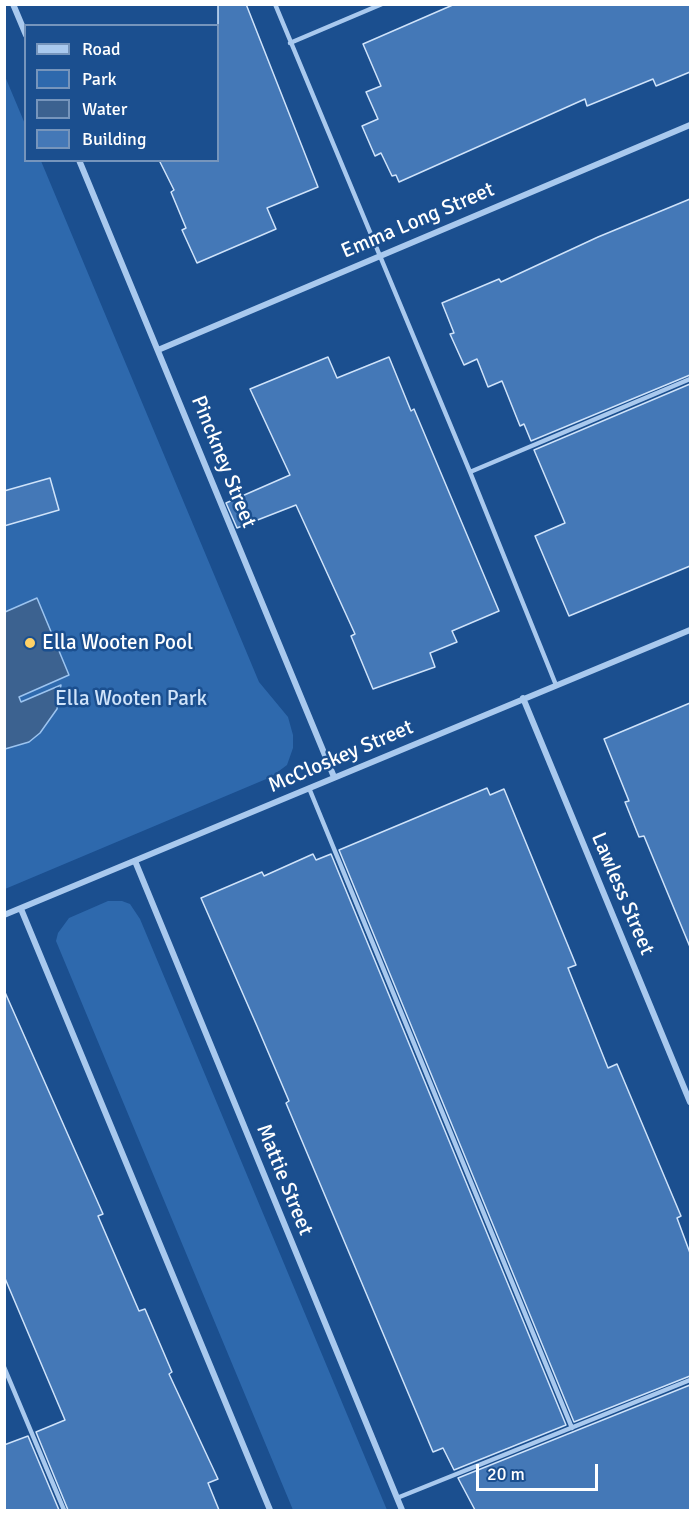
<!DOCTYPE html>
<html>
<head>
<meta charset="utf-8">
<style>
	body { margin:0 }
	#map { position:relative; width:695px; height:1515px; overflow:hidden; background:#1b4f8f; font-family:Signika,sans-serif }
	canvas { display:block }
	.frame { position:absolute; inset:0; border:6px solid #fff; pointer-events:none }
	.legend { position:absolute; left:24px; top:24px; width:195px; height:138px; box-sizing:border-box; background:#1b4f8f; border:2px solid #7695bc; margin:0; padding:8px 10px; list-style:none; font-size:18px; color:#fff }
	.legend li { display:flex; align-items:center; gap:12px; height:30px }
	.legend b { width:30px; border:2px solid #7695bc }
	.scale { position:absolute; left:476px; top:1464px; width:122px; height:27px; box-sizing:border-box; border:3px solid #fff; border-top:0; padding-left:8px; font-size:18px; line-height:21px; white-space:nowrap; color:#fff; -webkit-text-stroke:4px #1b4f8f; paint-order:stroke }
</style>
</head>
<body>
<div id="map">
<canvas width="695" height="1515"></canvas>
<div class="frame"></div>
<ul class="legend">
<li><b style="height:8px;background:#a9c9ee"></b>Road</li>
<li><b style="height:16px;background:#2e69ad"></b>Park</li>
<li><b style="height:16px;background:#3c6290"></b>Water</li>
<li><b style="height:16px;background:#4478b7"></b>Building</li>
</ul>
<div class="scale">20 m</div>
</div>
<script>
const ctx = document.querySelector('canvas').getContext('2d');
ctx.lineJoin = 'round';
function fillPath(path, color) {
  ctx.fillStyle = color;
  ctx.fill(path, 'evenodd');
}
function toPath(rows) {
  const path = new Path2D();
  for (const r of rows) {
    path.moveTo(r[0], r[1]);
    for (let i = 2; i < r.length; i += 2) path.lineTo(r[i], r[i + 1]);
  }
  return path;
}
function trace(path, color, width, dash) {
  ctx.strokeStyle = color;
  ctx.lineWidth = width;
  ctx.lineCap = dash ? 'butt' : 'round';
  ctx.setLineDash(dash || []);
  ctx.stroke(path);
}
function drawText(font, color, halo, rows, align = 'center') {
  ctx.font = font + ' Signika,sans-serif';
  ctx.lineWidth = 5;
  ctx.setLineDash([]);
  ctx.textBaseline = 'middle';
  ctx.strokeStyle = halo;
  ctx.fillStyle = color;
  for (const [text, x, y, turn = 0] of rows) {
    ctx.save();
    ctx.translate(x, y);
    ctx.rotate((+turn || 0) * Math.PI / 180);
    ctx.textAlign = isNaN(turn) ? turn : align;
    if (halo) ctx.strokeText(text, 0, 0);
    ctx.fillText(text, 0, 0);
    ctx.restore();
  }
}
fillPath(toPath([
	[4,74,25,124,26,160,41,161,259,682,288,717,293,735,293,748,287,765,271,777,5,889],
	[108,901,122,901,130,904,140,919,387,1510,293,1510,56,941,58,933,69,918]
]), '#2e69ad');
const water = toPath([
	[37,598,69,675,19,697,21,702,61,685,57,709,40,733,29,742,5,749,5,612,37,598]
]);
fillPath(water, '#3c6290');
trace(water, '#9cc4f0', 1.5);
const building = toPath([
	[218,4,246,4,318,187,267,208,276,229,197,263,182,230,186,228,171,192,174,190,159,160,218,160,218,4],
	[455,4,690,4,690,72,656,86,653,79,587,106,585,99,399,182,396,175,392,176,381,153,375,156,362,126,378,119,366,92,381,86,363,44,455,4],
	[690,199,690,375,531,441,524,424,520,426,502,381,488,387,477,359,464,365,450,334,454,333,442,303,499,279,501,282,598,237,690,199],
	[328,357,337,378,389,357,411,411,414,409,499,611,452,631,457,642,430,653,435,667,373,689,351,636,355,634,296,505,237,528,226,503,290,475,250,389,328,357],
	[690,384,690,566,569,616,535,536,565,523,534,450,690,384],
	[50,478,59,510,4,526,4,491,50,478],
	[690,703,690,947,644,836,639,837,625,802,629,801,604,739,690,703],
	[487,788,490,795,504,789,576,965,568,968,608,1068,617,1064,681,1216,677,1218,690,1253,690,1376,574,1422,339,850,487,788],
	[313,854,316,860,331,854,566,1425,454,1470,443,1448,433,1452,286,1103,289,1101,257,1026,201,898,262,872,264,876,313,854],
	[4,990,103,1214,98,1216,139,1311,145,1309,172,1372,169,1374,218,1479,208,1483,219,1510,68,1510,36,1432,65,1420,4,1276,4,990],
	[690,1385,690,1510,475,1510,458,1478,690,1385],
	[28,1436,59,1510,4,1510,4,1445,28,1436]
]);
fillPath(building, '#4478b7');
trace(building, '#cfe3fa', 1.5);
trace(toPath([
	[275,4,470,472,556,685],
	[290,43,382,4],
	[470,472,690,379],
	[309,788,572,1428],
	[4,1367,64,1510],
	[397,1498,690,1380]
]), '#a9c9ee', 4.5);
trace(toPath([
	[13,4,26,35],
	[79,160,334,777],
	[158,350,690,125],
	[523,698,690,1102],
	[135,861,402,1510],
	[21,909,270,1510],
	[4,915,690,630]
]), '#a9c9ee', 6);
for (const [x, y, r, color] of [
	[30,643,6,"#ffd166"]
]) {
  const dot = new Path2D();
  dot.arc(x, y, r, 0, 2 * Math.PI);
  ctx.fillStyle = color;
  ctx.fill(dot);
  trace(dot, '#1b4f8f', 2);
}
drawText('21px', '#fff', '#1b4f8f', [
	["Emma Long Street",418,221,-23],
	["Pinckney Street",223,462,68],
	["McCloskey Street",341,757,-23],
	["Lawless Street",622,894,67],
	["Mattie Street",284,1180,68]
]);
drawText('21px', '#fff', '#1b4f8f', [
	["Ella Wooten Pool",42,643]
], 'left');
drawText('21px', '#cfe3fa', '#1b4f8f', [
	["Ella Wooten Park",131,699]
]);
</script>
</body>
</html>
